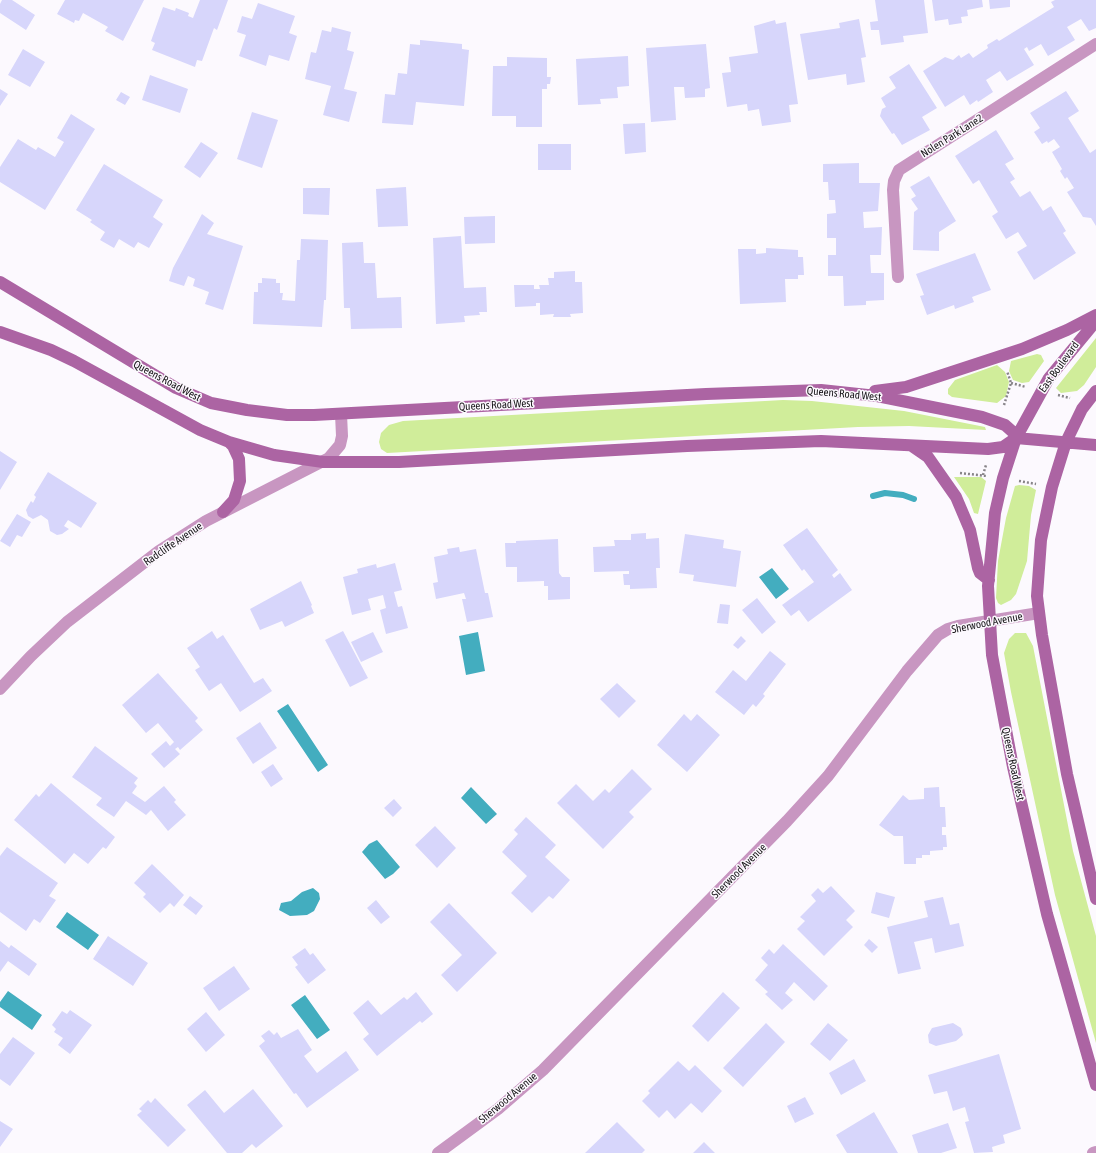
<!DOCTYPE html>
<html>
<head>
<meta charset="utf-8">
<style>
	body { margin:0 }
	canvas { display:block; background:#fcf9fe }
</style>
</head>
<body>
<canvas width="1096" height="1153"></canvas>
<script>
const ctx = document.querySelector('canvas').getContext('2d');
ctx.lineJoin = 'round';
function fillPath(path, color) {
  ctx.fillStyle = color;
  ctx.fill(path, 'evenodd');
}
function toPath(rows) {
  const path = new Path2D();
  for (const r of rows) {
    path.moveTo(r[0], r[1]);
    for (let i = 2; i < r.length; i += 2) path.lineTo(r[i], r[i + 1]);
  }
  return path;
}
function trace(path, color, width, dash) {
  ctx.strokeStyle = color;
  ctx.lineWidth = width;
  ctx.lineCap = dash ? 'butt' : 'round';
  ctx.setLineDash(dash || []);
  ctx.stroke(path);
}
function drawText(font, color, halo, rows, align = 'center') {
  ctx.font = font + ' "Asap Condensed",sans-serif';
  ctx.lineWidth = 3;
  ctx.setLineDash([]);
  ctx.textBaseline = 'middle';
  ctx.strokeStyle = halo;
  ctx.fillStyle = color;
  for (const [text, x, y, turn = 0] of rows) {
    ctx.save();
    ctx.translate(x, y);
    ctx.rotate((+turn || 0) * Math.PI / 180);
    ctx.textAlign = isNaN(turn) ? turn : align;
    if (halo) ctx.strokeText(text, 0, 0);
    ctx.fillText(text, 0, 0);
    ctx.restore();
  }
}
fillPath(toPath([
	[1096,338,1096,367,1084,385,1077,391,1061,393,1056,388],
	[1037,354,1041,355,1044,361,1029,382,1022,383,1013,380,1009,371,1011,361],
	[997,365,1005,372,1009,382,1006,396,997,403,952,397,948,394,948,389,955,380],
	[783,400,812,401,904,411,985,427,986,430,909,426,858,427,387,453,381,449,379,442,381,433,389,425,403,421],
	[954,477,981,477,986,481,978,514,974,513,969,499],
	[1019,485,1029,486,1036,490,1031,515,1027,561,1016,594,1011,600,1001,605,998,603,996,598,998,561,1006,518,1015,486],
	[1015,633,1026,633,1033,646,1073,851,1096,936,1096,1043,1055,895,1011,692,1004,653,1009,639]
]), '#d0ed9a');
fillPath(toPath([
	[772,568,789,589,776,599,759,577],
	[478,632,485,671,466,675,459,636],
	[288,704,328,765,318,772,277,711],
	[471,787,497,814,486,824,461,798],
	[377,840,400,867,393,874,385,879,362,852,369,844],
	[313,888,319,893,320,899,314,911,307,915,290,916,279,910,281,903,291,901,302,892],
	[67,912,99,935,88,950,56,927],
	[8,991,42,1015,32,1030,0,1007,0,1002],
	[305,995,330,1030,317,1039,291,1005]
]), '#43adbf');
trace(toPath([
	[873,496,885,493,903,495,914,499]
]), '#43adbf', 6);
fillPath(toPath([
	[2,0,12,0,35,15,26,30,0,13,0,4],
	[65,0,144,0,123,41,105,31,108,27,83,13,79,21,75,20,74,23,57,14],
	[200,0,228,0,217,30,214,28,202,61,197,60,195,67,152,50,155,43,151,41,163,7,175,11,176,8,189,13,188,16,193,18],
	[875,0,924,0,928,33,903,36,904,42,881,45,879,30,871,30,870,22,878,21],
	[932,0,982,0,983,7,967,10,968,16,961,17,962,23,949,25,948,19,935,21],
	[989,0,1010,0,1010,7,990,9],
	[1055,0,1096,0,1096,28,1089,31,1081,19,1067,27,1075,40,1048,56,1041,44,1029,51,1027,47,1024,49,1034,65,1007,81,1000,71,986,80,993,92,978,102,977,100,970,105,964,95,945,107,923,71,945,57,953,60,959,55,961,58,969,53,973,58,988,48,987,45,997,39,999,41,1054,7,1051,2],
	[258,3,295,16,289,33,297,36,289,61,269,55,266,66,239,56,246,35,237,32,242,16,252,19],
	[859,19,866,57,861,58,865,82,847,85,846,74,808,80,800,34,840,28,839,23],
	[775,20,776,24,786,22,798,104,789,105,791,122,762,126,759,109,748,111,747,104,727,107,722,73,731,72,729,57,758,53,754,26],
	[332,27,351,32,347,50,354,52,344,89,357,92,349,122,323,115,331,86,305,79,311,52,316,53,322,30,331,32],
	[420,40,462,44,462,49,469,50,464,106,416,102,413,125,382,123,385,94,395,95,398,73,407,74,410,44,420,45],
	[706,44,710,88,705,89,705,97,685,98,684,87,674,87,676,120,651,122,646,48],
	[23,49,45,62,30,87,8,75],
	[628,56,629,86,617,87,618,98,600,99,601,104,578,105,576,59],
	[507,57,547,58,547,77,551,77,550,84,547,84,547,89,542,89,542,127,516,127,516,116,492,116,493,66,507,66],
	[909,64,937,108,922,117,930,130,902,145,894,133,892,134,880,116,882,109,886,107,881,98,896,88,889,77],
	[150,75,188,89,180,113,142,100],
	[0,89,8,94,0,106],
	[1066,91,1079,111,1068,118,1090,153,1096,149,1096,226,1091,218,1083,217,1067,192,1074,188,1067,177,1065,179,1060,171,1062,169,1052,152,1060,147,1054,139,1048,143,1047,141,1042,144,1034,132,1040,128,1030,113],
	[121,92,130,97,125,105,116,100],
	[252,112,278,120,262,168,237,159],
	[71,114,95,129,45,210,0,182,0,167,18,139,36,150,38,147,55,157,64,142,57,138],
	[645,123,646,152,625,154,623,124],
	[996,130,1014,159,1005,164,1015,179,1010,182,1020,197,1030,191,1043,211,1051,206,1066,231,1063,233,1076,253,1034,280,1017,252,1027,246,1018,232,1006,239,992,216,998,212,979,180,973,184,955,156],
	[201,142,218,153,200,178,184,167],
	[538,144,571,144,571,170,538,170],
	[859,163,859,183,880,183,878,211,863,212,864,228,882,227,881,255,870,255,871,273,884,273,884,300,866,301,866,305,844,306,843,276,828,276,828,255,836,255,836,238,827,238,827,214,836,213,835,200,829,200,828,182,823,182,823,164],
	[104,164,163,200,153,217,163,224,149,248,138,242,134,248,119,239,114,248,100,240,105,232,90,222,92,220,76,210],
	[929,176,956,221,939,232,939,251,913,250,914,212,918,209,911,199,916,196,910,187],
	[406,187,408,226,378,227,376,189],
	[303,188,330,188,329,215,303,214],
	[202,214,214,223,207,234,243,246,223,310,205,304,209,292,193,286,195,279,188,276,184,286,169,281,173,268],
	[495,216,495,243,465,244,464,217],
	[461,236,464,288,486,287,487,312,479,312,480,315,464,316,465,322,436,324,433,238],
	[301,239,328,240,326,300,324,300,322,327,253,324,254,292,258,292,258,283,262,283,262,278,276,279,276,283,280,283,280,293,283,293,282,300,295,301,297,260,300,260],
	[363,242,364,263,375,263,377,298,401,297,402,328,351,329,350,308,344,308,342,243],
	[766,248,798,250,798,257,803,257,804,275,798,275,798,279,785,279,786,302,740,304,738,249,756,249,756,254,766,253],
	[975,253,991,290,972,297,974,302,955,309,954,305,927,315,920,296,924,295,916,274],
	[575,271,575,282,582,282,583,313,570,314,571,317,553,317,554,314,540,315,540,303,536,303,536,306,515,307,514,285,534,285,534,289,540,289,539,285,549,285,548,278,554,278,554,272],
	[0,451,17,462,0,490],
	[48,472,97,503,81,528,68,520,64,526,69,529,62,534,57,535,50,531,48,520,41,515,33,519,28,516,26,510,28,506,31,501,33,503,36,497,34,495],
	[17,514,31,522,22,537,17,535,10,547,0,541],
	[807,528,838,570,832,575,834,578,840,573,852,590,808,622,799,610,791,616,782,605,814,582,804,569,802,571,783,545],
	[646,533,646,539,659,538,660,568,656,568,657,588,630,589,630,585,624,585,623,574,629,574,629,571,594,572,593,547,615,546,614,540,631,540,631,534],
	[685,534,724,540,723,548,741,551,736,587,693,581,694,575,679,573],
	[558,539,559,573,562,577,570,577,570,599,548,600,548,586,544,586,544,581,517,582,517,567,506,567,505,543,516,543,516,541],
	[459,547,460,552,476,549,485,593,488,593,493,617,467,622,462,599,466,599,464,593,436,599,433,583,438,582,434,557,448,554,447,549],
	[395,563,402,590,394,592,398,607,402,606,408,628,386,634,380,610,386,608,383,595,368,599,371,610,352,615,343,577,358,573,357,569,376,564,377,568],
	[301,581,312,605,311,606,314,613,285,627,282,621,260,630,250,609],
	[757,598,776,622,762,634,742,610],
	[720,604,730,605,728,624,717,623],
	[212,631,217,639,223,635,254,683,263,678,272,691,240,712,221,683,209,691,195,670,200,667,187,648],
	[343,631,368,678,350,687,325,640],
	[373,632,383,652,361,662,351,642],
	[741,636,746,641,738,649,733,645],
	[770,651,786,664,763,694,765,696,756,707,753,704,744,715,715,692,733,670,746,681],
	[158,673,198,718,195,721,203,730,180,750,178,747,175,749,180,754,164,768,151,754,166,741,170,746,174,742,158,723,146,733,122,705],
	[617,683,636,701,619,718,600,699],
	[684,714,691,721,697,714,720,735,687,772,657,745],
	[260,722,277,748,253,764,236,738],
	[95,746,138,778,134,783,137,786,132,793,145,802,164,786,176,800,174,802,186,815,168,831,151,810,146,815,126,801,114,817,96,805,102,798,72,777],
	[273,764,283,779,271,787,261,772],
	[632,769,652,789,629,812,634,817,603,849,557,803,576,784,593,801,605,789,609,793],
	[51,783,115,837,106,849,103,847,88,864,74,853,65,864,14,820,36,794,39,797],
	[939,787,940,807,945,807,946,827,942,827,942,835,946,835,947,847,943,847,943,850,930,851,930,855,922,855,922,858,916,858,916,864,904,864,903,836,894,836,879,825,903,795,909,800,924,799,924,788],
	[394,799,402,808,393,817,384,808],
	[526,817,556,845,545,857,570,880,553,899,549,896,532,913,511,893,527,876,502,852,518,834,514,830],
	[435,826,456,848,437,868,415,845],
	[7,847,58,883,49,896,56,900,40,923,34,919,26,931,0,912,0,856],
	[152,864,184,895,174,907,170,903,160,913,143,897,146,894,134,883],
	[831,886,855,911,846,920,853,927,824,956,797,929,805,921,800,917,816,901,811,895,818,888,823,893],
	[876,892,895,897,889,918,871,913],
	[190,896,203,906,196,915,183,905],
	[943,897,950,925,959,923,964,946,935,953,932,938,914,942,921,969,898,974,887,927,928,917,924,901],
	[376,900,390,917,381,924,367,908],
	[449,903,497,953,457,992,441,975,462,955,430,922],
	[108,936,148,963,133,986,93,959],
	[869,939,878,947,872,953,864,945],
	[0,941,9,948,11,945,37,964,29,976,8,961,0,972],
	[783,944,828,986,814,1001,794,982,785,993,793,1000,782,1010,765,994,768,992,755,980,768,965,761,958,769,949,774,954],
	[305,948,310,955,313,953,326,970,308,984,295,967,298,965,292,957],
	[234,966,250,989,219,1011,203,988],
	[416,992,433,1014,422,1023,420,1021,377,1056,363,1039,369,1034,353,1013,368,1000,381,1015,404,997,407,1000],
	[723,992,740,1008,708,1042,692,1026],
	[70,1010,92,1025,70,1054,58,1045,63,1038,54,1032,56,1029,52,1025,62,1011,67,1014],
	[206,1012,225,1035,206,1052,187,1029],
	[766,1023,785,1042,743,1087,723,1068],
	[828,1023,848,1040,830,1061,810,1044],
	[953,1023,961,1028,963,1035,956,1041,936,1046,929,1043,928,1035,932,1028],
	[298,1029,312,1050,304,1056,317,1073,346,1051,359,1070,307,1108,296,1093,294,1094,259,1046,265,1041,261,1036,269,1030,274,1035,277,1032,281,1038],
	[13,1037,35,1053,10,1086,0,1079,0,1054],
	[999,1054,1021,1129,1003,1135,1005,1143,992,1147,993,1152,974,1153,965,1122,969,1121,965,1107,953,1111,947,1091,934,1094,928,1075],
	[854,1059,866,1081,841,1095,829,1073],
	[678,1061,689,1071,695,1065,722,1091,702,1113,691,1103,675,1119,667,1110,659,1118,642,1101,650,1093,648,1091],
	[253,1089,283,1126,256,1148,252,1144,242,1153,227,1153,187,1105,205,1090,224,1113],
	[805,1097,814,1114,795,1123,787,1106],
	[155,1098,186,1130,168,1147,137,1115,142,1111,139,1109,148,1100,151,1103],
	[874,1112,898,1153,847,1153,836,1135],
	[0,1121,13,1129,0,1147],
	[617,1122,645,1150,642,1153,585,1153],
	[948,1123,957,1148,941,1153,918,1153,912,1135],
	[704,1142,715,1153,693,1153]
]), '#d7d6fb');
trace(toPath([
	[1011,383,1026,387],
	[1058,395,1070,398],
	[1004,405,1011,383,1007,371],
	[960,473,987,476],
	[983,475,986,465],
	[1019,481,1036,484]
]), '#878488', 2.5, [2, 2]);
trace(toPath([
	[898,277,893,190,894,181,899,170,1096,44],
	[0,689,31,656,67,622,159,551,206,521,329,458,340,445,342,436,341,414],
	[438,1153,498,1109,543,1070,787,821,828,776,907,671,938,635,948,629,958,626,1039,613],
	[1093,1153,1096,1152]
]), '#c896c1', 12);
trace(toPath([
	[0,282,176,388,211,403,247,410,287,415,314,415,706,394,821,390,877,396,982,417,1005,425,1014,433,1016,438],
	[1096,321,1049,378,1016,438,1003,478,995,513,988,586,992,655,1013,767,1047,914,1096,1085],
	[0,332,51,350,74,361,200,430,229,442,274,455,323,462,399,462,687,446,821,441,988,449,1003,447,1016,438],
	[875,391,906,387,1022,349,1067,330,1096,315],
	[1096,391,1082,409,1066,442,1052,487,1041,540,1037,596,1042,635,1067,774,1096,899],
	[1016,438,1096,445],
	[912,446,928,457,956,497,970,530,978,568,980,573,989,580],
	[223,512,234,500,240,481,239,459,233,446,229,442]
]), '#ac64a3', 12);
drawText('11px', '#181519', '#fcf9fe', [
	["Nolen Park Lane2",952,136,-32],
	["East Boulevard",1059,367,-54],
	["Queens Road West",167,381,28],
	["Queens Road West",844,394,5],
	["Queens Road West",496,405,-3],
	["Radcliffe Avenue",173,544,-34],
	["Sherwood Avenue",987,623,-11],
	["Queens Road West",1013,764,78],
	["Sherwood Avenue",739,871,-45],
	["Sherwood Avenue",508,1098,-40]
]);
</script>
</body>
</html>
